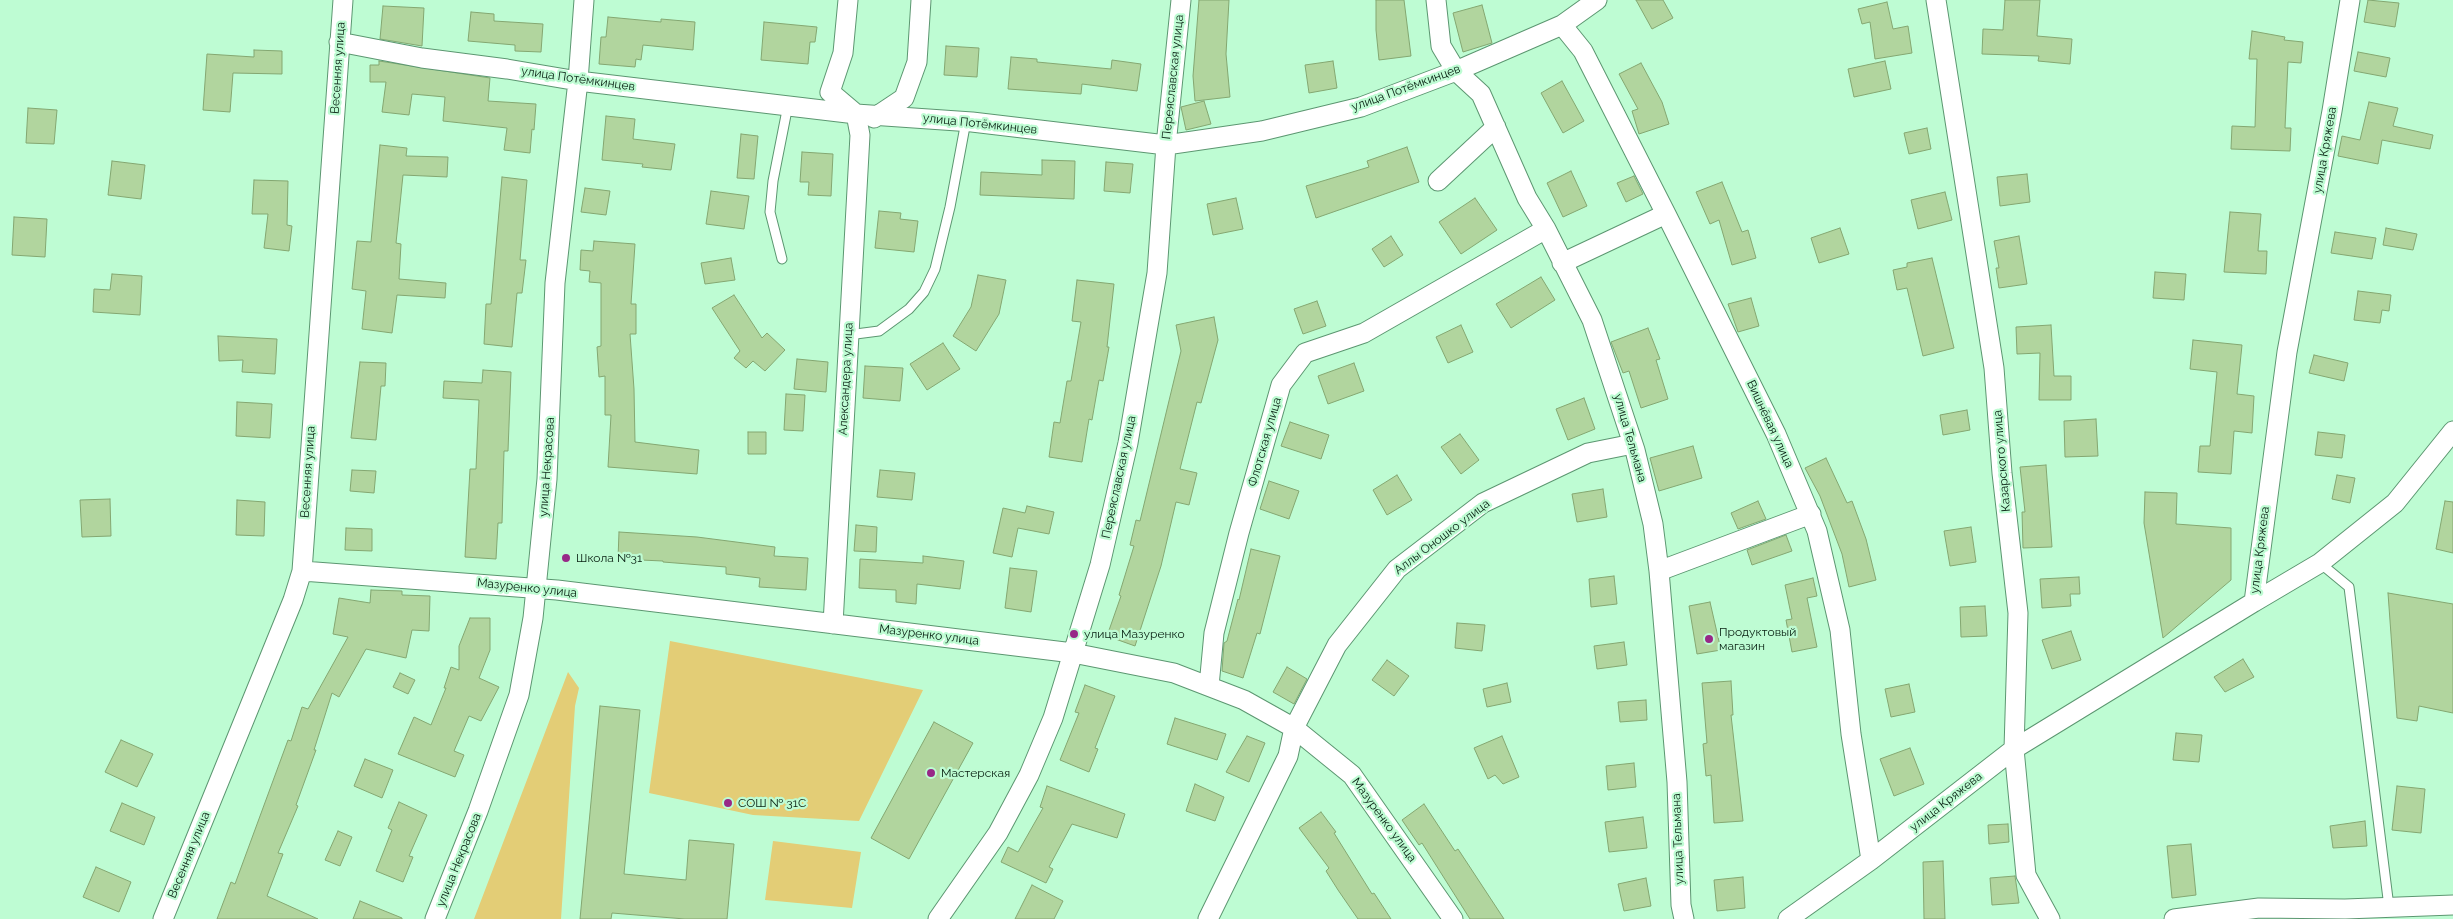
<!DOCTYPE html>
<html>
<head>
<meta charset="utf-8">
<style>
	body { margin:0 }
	canvas { display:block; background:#befcd3 }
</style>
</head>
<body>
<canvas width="2453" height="919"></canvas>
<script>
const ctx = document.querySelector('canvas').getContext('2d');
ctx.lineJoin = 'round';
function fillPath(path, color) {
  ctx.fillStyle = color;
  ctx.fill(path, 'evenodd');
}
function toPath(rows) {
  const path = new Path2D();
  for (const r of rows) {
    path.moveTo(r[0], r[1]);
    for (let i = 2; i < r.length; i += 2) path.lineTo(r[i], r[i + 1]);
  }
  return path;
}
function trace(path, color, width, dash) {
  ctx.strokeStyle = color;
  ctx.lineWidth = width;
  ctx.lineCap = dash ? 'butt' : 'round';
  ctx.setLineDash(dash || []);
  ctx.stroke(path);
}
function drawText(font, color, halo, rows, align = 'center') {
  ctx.font = font + ' Raleway,sans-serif';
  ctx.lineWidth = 4.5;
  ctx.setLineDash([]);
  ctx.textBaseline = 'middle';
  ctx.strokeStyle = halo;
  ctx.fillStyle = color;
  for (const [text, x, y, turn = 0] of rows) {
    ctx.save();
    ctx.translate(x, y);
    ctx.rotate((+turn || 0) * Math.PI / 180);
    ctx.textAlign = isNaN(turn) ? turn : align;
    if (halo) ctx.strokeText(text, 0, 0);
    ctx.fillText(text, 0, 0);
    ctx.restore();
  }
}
fillPath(toPath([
	[670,641,923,690,859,821,753,815,649,793],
	[568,672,579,688,575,706,561,919,474,919],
	[773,841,861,852,852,908,765,900]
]), '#e3cd76');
const building = toPath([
	[1199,0,1229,0,1226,54,1230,97,1195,101,1193,76,1199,0],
	[1376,0,1404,0,1411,56,1379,60,1376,30,1376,0],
	[1636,0,1663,0,1673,18,1652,29,1636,0],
	[2005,0,2040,0,2037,36,2072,39,2070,64,2038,61,2039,56,1982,54,1983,29,2003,30,2005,0],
	[2368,0,2399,3,2395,27,2364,22,2368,0],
	[1887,2,1893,29,1908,26,1912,53,1875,59,1870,22,1862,24,1858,9,1887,2],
	[1482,5,1492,43,1463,52,1453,13,1482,5],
	[383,6,424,8,422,46,380,39,383,6],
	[471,12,494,14,494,21,543,24,541,52,515,51,515,45,468,41,471,12],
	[608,17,661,22,661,19,695,22,693,50,643,45,641,60,636,59,635,67,599,64,601,37,606,37,608,17],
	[764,22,817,27,815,42,810,42,808,64,761,60,764,22],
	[2252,31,2285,37,2284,40,2303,42,2301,63,2288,62,2285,128,2291,128,2290,151,2231,149,2232,126,2255,127,2257,59,2249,59,2252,31],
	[946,46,979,48,977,77,944,75,946,46],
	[254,50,282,51,282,74,233,73,230,112,203,110,207,54,254,57,254,50],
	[2358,52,2390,58,2386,77,2354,71,2358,52],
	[1011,57,1037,59,1037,62,1111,69,1112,60,1141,64,1137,91,1082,84,1081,94,1008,89,1011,57],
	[379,61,490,78,488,101,536,104,534,130,532,129,530,153,504,150,507,128,443,121,445,97,412,94,409,115,382,112,386,82,370,82,370,65,379,65,379,61],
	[1333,61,1337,88,1309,93,1305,65,1333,61],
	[1885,61,1891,89,1854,97,1848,69,1885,61],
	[1641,63,1662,102,1669,124,1639,134,1632,111,1638,109,1619,74,1641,63],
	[1562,81,1584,121,1563,133,1541,93,1562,81],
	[1204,101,1211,124,1186,130,1181,107,1204,101],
	[2369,102,2398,108,2393,126,2433,135,2430,149,2382,140,2378,164,2338,156,2342,136,2360,140,2369,102],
	[28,108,57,110,54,144,26,143,28,108],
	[606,116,635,119,633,139,675,144,671,170,642,167,643,164,602,160,606,116],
	[1927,128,1931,149,1909,154,1904,133,1927,128],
	[741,134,758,136,754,179,737,178,741,134],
	[380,145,407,148,406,156,448,157,447,177,403,175,396,243,401,244,399,279,446,283,445,298,397,295,392,333,362,329,366,291,352,289,357,241,371,242,380,145],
	[1407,147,1419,182,1316,218,1306,186,1369,167,1367,161,1407,147],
	[802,152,833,154,831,196,808,195,809,182,800,182,802,152],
	[1042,160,1075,161,1074,199,980,195,981,172,1042,175,1042,160],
	[112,161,145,165,141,199,108,195,112,161],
	[1106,162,1133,164,1130,193,1104,191,1106,162],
	[1571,171,1587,206,1563,217,1547,183,1571,171],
	[2027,174,2030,202,2000,206,1997,177,2027,174],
	[1634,176,1643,194,1626,202,1617,183,1634,176],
	[502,177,527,180,520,260,526,260,522,293,517,293,512,347,484,344,486,304,491,304,502,177],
	[254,180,288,181,287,225,292,226,289,251,264,248,268,214,252,214,254,180],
	[1722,182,1742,232,1748,230,1756,258,1732,265,1719,220,1710,224,1696,192,1722,182],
	[585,188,610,191,606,215,581,212,585,188],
	[711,191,749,196,744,229,706,224,711,191],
	[1945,192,1952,220,1918,229,1911,200,1945,192],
	[1236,198,1243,229,1213,235,1207,204,1236,198],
	[1475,198,1497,230,1461,254,1439,222,1475,198],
	[879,211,901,213,900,219,918,221,914,252,875,248,879,211],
	[2230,212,2261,214,2258,251,2267,251,2266,274,2224,272,2230,212],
	[14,217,47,219,45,257,12,255,14,217],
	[1840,228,1849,254,1819,263,1811,238,1840,228],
	[2386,228,2417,234,2413,250,2383,245,2386,228],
	[2335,232,2376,238,2372,259,2331,253,2335,232],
	[1391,236,1403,255,1384,267,1372,249,1391,236],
	[2019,236,2027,284,1999,288,1996,268,1999,268,1994,241,2019,236],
	[594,241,635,244,631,304,636,304,636,334,630,334,634,389,635,442,699,450,697,474,608,467,611,415,605,415,605,376,599,377,597,347,601,346,601,283,589,282,590,271,580,270,581,250,593,251,594,241],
	[731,258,735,280,705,284,701,263,731,258],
	[1932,258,1954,348,1923,356,1907,288,1897,290,1893,270,1907,267,1907,263,1932,258],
	[2155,272,2186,274,2184,300,2153,298,2155,272],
	[112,274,142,276,140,315,93,312,94,289,110,290,112,274],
	[978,275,1006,280,999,314,976,351,953,336,971,307,978,275],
	[1541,277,1555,300,1511,328,1496,304,1541,277],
	[1077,280,1114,284,1107,347,1109,347,1103,381,1099,380,1092,420,1089,419,1082,462,1049,457,1054,422,1060,423,1067,381,1071,381,1081,322,1072,321,1077,280],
	[2358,291,2391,295,2389,311,2382,310,2380,323,2354,320,2358,291],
	[734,295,762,338,767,333,785,350,765,371,753,361,746,368,734,358,740,351,712,308,734,295],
	[1751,298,1759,326,1738,332,1728,304,1751,298],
	[1317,301,1326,326,1303,334,1294,309,1317,301],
	[1214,317,1218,340,1201,403,1197,402,1180,469,1197,473,1189,505,1176,502,1161,566,1135,646,1107,636,1121,596,1119,595,1134,546,1130,545,1136,520,1140,521,1181,351,1176,325,1214,317],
	[1461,325,1473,352,1448,363,1436,337,1461,325],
	[2051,325,2054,376,2071,376,2071,400,2039,400,2040,353,2017,354,2016,327,2051,325],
	[1648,328,1660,359,1656,360,1668,399,1641,408,1629,371,1623,373,1611,342,1648,328],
	[218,336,277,339,275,374,242,372,243,360,219,361,218,336],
	[2193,340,2242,345,2237,394,2254,396,2252,433,2234,431,2231,474,2198,472,2200,446,2210,446,2217,372,2190,369,2193,340],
	[943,343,960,369,927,390,910,364,943,343],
	[2314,355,2348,363,2344,381,2309,373,2314,355],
	[797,359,828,362,826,392,794,389,797,359],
	[360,362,386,363,385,386,381,386,376,440,351,438,360,362],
	[1354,363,1364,391,1328,404,1318,376,1354,363],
	[865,366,903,368,900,401,863,398,865,366],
	[483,370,511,372,508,451,504,451,502,523,498,523,496,559,465,557,470,469,476,469,479,400,443,398,444,381,482,383,483,370],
	[786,394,805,395,803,431,784,430,786,394],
	[1584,398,1595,429,1568,440,1556,409,1584,398],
	[237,402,272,404,270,438,236,436,237,402],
	[1967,410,1970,430,1943,435,1940,415,1967,410],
	[2096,419,2098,456,2065,457,2064,421,2096,419],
	[1290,422,1329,435,1321,459,1281,446,1290,422],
	[748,432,766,432,766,454,748,454,748,432],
	[2318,432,2345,435,2342,458,2315,455,2318,432],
	[1460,434,1479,460,1461,474,1441,447,1460,434],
	[1693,446,1702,478,1659,491,1650,458,1693,446],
	[1826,458,1847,503,1852,501,1866,539,1876,580,1849,587,1842,554,1820,496,1805,468,1826,458],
	[2046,465,2052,547,2023,548,2022,512,2025,512,2020,467,2046,465],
	[352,470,376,471,374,493,350,491,352,470],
	[880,470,915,473,912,500,877,497,880,470],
	[1397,475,1412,500,1387,515,1373,490,1397,475],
	[2337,475,2355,478,2350,503,2332,499,2337,475],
	[1269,481,1299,491,1289,519,1260,509,1269,481],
	[1603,489,1607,517,1577,522,1572,494,1603,489],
	[2145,492,2177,493,2176,524,2231,528,2231,580,2163,638,2144,523,2145,492],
	[110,499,111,536,82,537,80,500,110,499],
	[237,500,265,502,264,536,236,535,237,500],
	[1758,501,1766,519,1738,529,1731,513,1758,501],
	[2445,501,2453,502,2453,553,2436,549,2445,501],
	[1027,506,1054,512,1049,534,1018,528,1012,557,993,553,1003,508,1025,513,1027,506],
	[856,525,877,527,876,552,854,551,856,525],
	[1971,527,1976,562,1950,566,1944,531,1971,527],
	[346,528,372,529,372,551,345,550,346,528],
	[619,532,697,537,775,547,774,556,808,558,806,590,759,587,760,578,726,574,726,567,663,562,663,561,618,559,619,532],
	[1786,535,1792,551,1752,565,1747,550,1786,535],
	[1251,549,1280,556,1260,634,1257,633,1243,678,1222,671,1224,643,1227,641,1238,599,1239,600,1251,549],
	[923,556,964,561,960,589,917,584,916,604,896,602,896,590,859,588,860,559,923,563,923,556],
	[1010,568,1037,571,1031,612,1005,608,1010,568],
	[1614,576,1617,604,1591,607,1589,579,1614,576],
	[2079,577,2080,594,2070,594,2071,606,2042,608,2040,579,2079,577],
	[1813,578,1817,596,1807,598,1817,647,1792,652,1786,620,1792,619,1785,585,1813,578],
	[371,590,402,591,402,595,430,596,429,631,412,630,406,658,366,649,339,697,332,693,314,750,316,750,296,805,298,806,278,853,283,854,267,896,318,919,217,919,231,882,235,884,288,740,291,741,302,707,308,709,348,637,333,634,339,598,370,603,371,590],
	[2388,593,2453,604,2453,713,2419,706,2417,721,2397,718,2388,593],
	[1710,602,1721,650,1697,654,1689,606,1710,602],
	[1985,606,1987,636,1961,637,1960,607,1985,606],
	[470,618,490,618,490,650,479,678,499,687,481,721,469,716,454,751,464,755,455,777,398,754,414,717,431,725,446,688,444,688,451,667,459,670,459,646,470,618],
	[1457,623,1485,625,1482,651,1455,648,1457,623],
	[2071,631,2081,660,2052,669,2042,640,2071,631],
	[1624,642,1627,665,1597,669,1594,646,1624,642],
	[2243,659,2254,677,2225,692,2214,677,2243,659],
	[1387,660,1409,676,1394,696,1372,680,1387,660],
	[1287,667,1307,679,1294,704,1273,692,1287,667],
	[400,673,415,680,408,694,393,687,400,673],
	[1731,681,1733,715,1731,715,1743,821,1714,823,1711,775,1706,776,1703,744,1707,743,1702,683,1731,681],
	[1507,683,1511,702,1487,707,1483,689,1507,683],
	[1909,684,1915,712,1891,717,1885,689,1909,684],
	[1085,685,1115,696,1095,748,1098,749,1089,772,1060,760,1079,713,1075,712,1085,685],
	[1646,700,1647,720,1620,722,1618,702,1646,700],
	[600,706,640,710,624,874,686,880,689,840,734,844,727,919,685,919,612,913,611,919,580,919,600,706],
	[1175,718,1226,734,1217,760,1167,744,1175,718],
	[934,722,973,743,909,859,871,838,934,722],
	[2176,733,2202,735,2199,762,2173,760,2176,733],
	[1247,736,1265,743,1249,782,1226,772,1247,736],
	[1502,736,1519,777,1503,784,1495,775,1488,779,1474,748,1502,736],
	[121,740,153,754,137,787,105,772,121,740],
	[1910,748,1924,784,1894,796,1880,759,1910,748],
	[365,759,393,770,382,798,354,786,365,759],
	[1634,763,1636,787,1608,790,1606,766,1634,763],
	[1195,784,1224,797,1215,821,1186,811,1195,784],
	[1047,786,1125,814,1117,838,1072,824,1049,867,1053,869,1046,883,1001,862,1008,847,1018,852,1043,808,1040,807,1047,786],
	[2397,786,2425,789,2421,833,2392,830,2397,786],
	[399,802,427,815,409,856,413,857,403,882,376,871,392,830,388,828,399,802],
	[122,803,155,817,144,845,110,831,122,803],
	[1424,804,1455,851,1458,849,1504,919,1470,919,1422,843,1419,845,1402,820,1424,804],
	[1321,812,1336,832,1334,833,1372,894,1374,893,1391,919,1358,919,1338,890,1326,871,1329,868,1299,828,1321,812],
	[1643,817,1647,848,1609,852,1605,822,1643,817],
	[2365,821,2367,846,2333,848,2330,826,2365,821],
	[2008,824,2009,842,1989,844,1988,825,2008,824],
	[338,831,352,837,340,866,325,860,338,831],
	[2191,844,2196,895,2172,898,2167,846,2191,844],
	[1943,861,1945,919,1924,919,1923,862,1943,861],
	[96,867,131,882,119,912,83,897,96,867],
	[2015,876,2019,903,1992,905,1990,878,2015,876],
	[1743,877,1745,908,1717,911,1714,880,1743,877],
	[1646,878,1651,906,1624,911,1618,884,1646,878],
	[1032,885,1063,901,1054,919,1015,919,1032,885],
	[360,901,402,918,402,919,353,919,360,901]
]);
fillPath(building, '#b1d59e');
trace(building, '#84a771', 1);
const service = toPath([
	[782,259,770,212,773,181,788,105],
	[848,335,879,331,909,309,924,292,935,269,950,207,966,121],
	[2320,563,2349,587,2389,907]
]);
const minor = toPath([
	[1436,0,1441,46,1456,71,1481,94,1527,198,1546,229,1592,320,1635,450,1653,524,1659,571,1677,782,1681,905,1684,919],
	[1936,0,1994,368,2002,473,2018,613,2014,749,2026,875,2050,919],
	[1562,25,1583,51,1666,214,1776,434,1817,531,1840,630,1851,734,1871,860],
	[339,42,422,58,507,69,578,81,856,114,972,122,1166,145,1262,131,1361,107,1456,71,1562,25,1597,0],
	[874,118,904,98,917,62,921,0],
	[1438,181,1496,127],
	[1562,263,1666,214],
	[302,571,557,590,1073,653,1174,673,1244,700,1294,728,1352,775,1453,919],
	[1659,571,1811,514],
	[2254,602,2320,563,2395,503,2453,431],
	[833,624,860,135,856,114,830,92,843,53,848,0],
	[1209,686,1214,633,1239,533,1281,385,1305,353,1364,333,1546,229],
	[163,919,293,600,302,571,343,0],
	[435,919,478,811,519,695,533,618,547,479,555,283,578,81,584,0],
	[938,919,998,833,1029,775,1053,718,1100,565,1128,443,1157,273,1166,145,1181,0],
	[1208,919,1288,756,1294,728,1337,645,1397,569,1483,503,1588,453,1633,444],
	[1788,919,1871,860,2014,749,2254,602,2287,352,2332,111,2350,0],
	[2174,919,2259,908,2345,909,2453,905]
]);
trace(service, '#5c9771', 11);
trace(minor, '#5c9771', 21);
trace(service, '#fff', 9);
trace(minor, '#fff', 19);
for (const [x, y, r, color] of [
	[566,558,5,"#982887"],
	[1074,634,5,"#982887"],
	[1709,639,5,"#982887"],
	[931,773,5,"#982887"],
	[728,803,5,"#982887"]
]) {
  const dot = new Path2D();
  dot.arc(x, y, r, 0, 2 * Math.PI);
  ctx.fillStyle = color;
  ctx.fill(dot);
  trace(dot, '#befcd3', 2);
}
drawText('12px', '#071f11', '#befcd3', [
	["Весенняя улица",338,68,-86],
	["Переяславская улица",1173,77,-84],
	["улица Потёмкинцев",578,79,8],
	["улица Потёмкинцев",1406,88,-20],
	["улица Потёмкинцев",980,124,6],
	["улица Кряжева",2325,150,-80],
	["Александера улица",846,379,-87],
	["Вишнёвая улица",1770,424,65],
	["улица Тельмана",1630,438,74],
	["Флотская улица",1265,442,-74],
	["Казарского улица",2002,461,-95],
	["улица Некрасова",547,467,-86],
	["Весенняя улица",308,472,-86],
	["Переяславская улица",1119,477,-78],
	["Аллы Оношко улица",1442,537,-37],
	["улица Кряжева",2260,550,-83],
	["Мазуренко улица",527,588,6],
	["Мазуренко улица",929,635,7],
	["улица Кряжева",1946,802,-38],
	["Мазуренко улица",1384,820,54],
	["улица Тельмана",1678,839,-92],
	["Весенняя улица",189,855,-68],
	["улица Некрасова",459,860,-68]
]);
drawText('12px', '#071f11', '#befcd3', [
	["Школа №31",576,558],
	["Продуктовый",1719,632],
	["магазин",1719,646],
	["улица Мазуренко",1084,634],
	["Мастерская",941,773],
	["СОШ № 31С",738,803]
], 'left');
</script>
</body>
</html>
